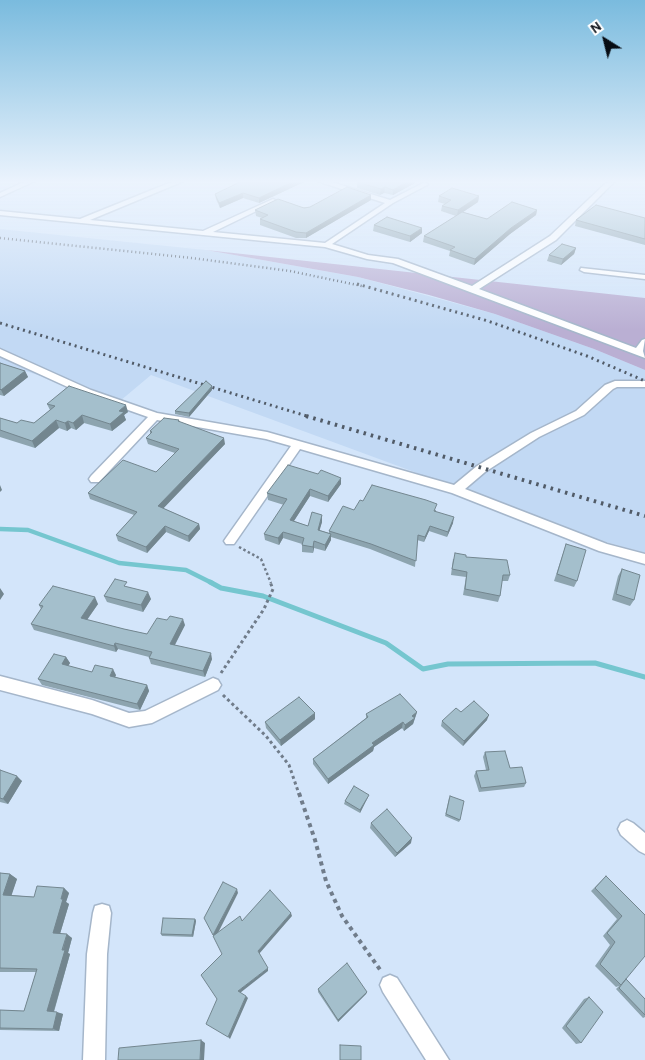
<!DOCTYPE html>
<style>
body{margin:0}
#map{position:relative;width:645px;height:1060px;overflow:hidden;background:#d3e5fa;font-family:Karla,sans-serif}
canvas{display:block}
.north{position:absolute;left:580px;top:15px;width:50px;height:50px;-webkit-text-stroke:4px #fff;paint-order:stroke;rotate:324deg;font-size:14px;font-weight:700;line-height:20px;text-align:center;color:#070c13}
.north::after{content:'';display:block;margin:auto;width:18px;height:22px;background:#070c13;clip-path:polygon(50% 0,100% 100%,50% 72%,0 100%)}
</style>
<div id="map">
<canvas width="645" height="1060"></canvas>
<div class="north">N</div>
</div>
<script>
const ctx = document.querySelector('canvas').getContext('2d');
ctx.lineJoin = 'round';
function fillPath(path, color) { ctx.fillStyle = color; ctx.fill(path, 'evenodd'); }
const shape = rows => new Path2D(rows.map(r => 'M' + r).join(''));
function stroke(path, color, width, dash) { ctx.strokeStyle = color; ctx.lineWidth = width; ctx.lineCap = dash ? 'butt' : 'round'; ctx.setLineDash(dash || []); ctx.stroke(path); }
const built = shape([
 [0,229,206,250,358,277,495,314,594,349,645,370,645,553,599,540,151,375,120,401,0,363]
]);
const green = shape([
 [206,250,645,298,645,370,594,349,495,314,429,295,358,277]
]);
const streamFar1 = shape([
 [0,529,28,530,119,563,186,570,212,583]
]);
const stream = shape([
 [210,582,221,588,263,596,386,643,423,669,448,664,595,663,645,677]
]);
const pathFar2 = shape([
 [239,547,261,559,271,583]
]);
const pathFar1 = shape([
 [221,673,264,609,273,589,270,582],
 [223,695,266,736,289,765,299,794]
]);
const path = shape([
 [299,793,315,840,326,881,342,916,381,971]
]);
const street = shape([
 [26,181,35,181,0,197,0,193,26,181],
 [174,181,184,181,90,220,203,231,273,199,275,200,275,202,213,232,325,243,385,203,317,181,328,181,390,200,425,182,428,184,427,185,393,203,332,244,368,255,398,259,472,286,550,236,608,181,615,181,556,240,479,289,636,348,642,340,645,339,643,351,645,358,393,263,367,259,325,247,0,215,0,211,80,219,174,181],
 [581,268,645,275,645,279,584,272,580,270,581,268],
 [0,349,91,390,157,413,267,432,454,485,477,466,531,433,576,411,605,385,615,381,645,381,645,387,617,387,613,389,584,415,539,437,485,472,465,489,607,544,645,554,645,564,599,551,452,493,300,449,234,544,226,544,224,541,226,538,291,446,266,439,157,420,99,482,91,482,89,479,91,476,148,417,83,394,0,356,0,349],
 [0,676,92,700,129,713,145,711,213,678,218,680,221,685,218,690,152,723,129,727,92,714,0,690,0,676],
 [627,820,633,823,645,833,645,854,639,851,621,835,618,829,621,823,627,820],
 [102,904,109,906,111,913,107,954,105,1060,83,1060,87,954,93,913,95,906,102,904],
 [390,975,397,978,449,1060,426,1060,383,992,380,985,383,978,390,975]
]);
const railFar2 = shape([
 [0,238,192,258,290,271,362,286]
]);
const railFar1 = shape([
 [357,284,488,321,587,356,645,381],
 [0,323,310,417]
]);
const rail = shape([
 [306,416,645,516]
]);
const wall = shape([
 [304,182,259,203,243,198,220,208,216,199,215,194],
 [357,182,415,183,393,195,384,193,380,195,357,188],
 [371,195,371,200,306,238,296,238,260,225,260,219,262,218,256,216,255,210,310,207],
 [439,196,479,196,478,202,463,212,487,219,537,210,536,215,510,234,474,265,449,256,450,251,423,242,424,236,456,216,441,211,442,206,445,204,438,202],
 [645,218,645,245,575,226,576,220],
 [374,225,422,233,410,242,373,231],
 [576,248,574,254,561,265,547,261,549,255],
 [0,363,25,371,28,377,4,396,0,395],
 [212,390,189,417,175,414,175,411],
 [47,404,128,412,124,415,126,420,112,431,84,423,76,430,71,428,67,431,59,428,35,448,0,437,0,418,17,423,34,423,50,410],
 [179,420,180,422,225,444,163,508,199,524,200,529,189,542,166,532,147,553,118,541,116,535,134,515,90,499,88,493,156,472,175,453,148,444,146,438,150,434,150,431],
 [341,484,328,502,310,496,294,521,308,526,322,515,322,522,319,530,329,533,329,531,354,510,363,501,436,510,436,512,453,523,447,537,429,531,424,542,417,540,415,567,370,549,331,537,331,540,325,551,314,548,313,553,302,552,302,544,283,538,279,545,265,540,264,534,284,505,268,500,267,493],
 [566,544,577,581,574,587,554,581],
 [466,557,510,575,508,581,502,581,500,596,498,602,463,595,466,577,451,575,453,559],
 [622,569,634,600,630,606,612,600,618,576],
 [128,587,151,599,143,612,107,602,104,596],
 [98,604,87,620,124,629,147,634,185,625,175,645,212,659,205,677,151,664,149,658,149,657,118,649,116,652,34,630,31,624,41,609,39,605],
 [66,657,70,663,68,666,92,672,116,675,115,677,147,685,149,691,140,710,42,685,38,679],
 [417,712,413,724,404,731,402,728,374,747,373,751,328,784,313,764,313,759,366,718,366,714],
 [315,713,315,719,281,746,266,728,265,722],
 [487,720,463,746,441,726,442,721],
 [485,752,510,768,526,783,524,787,479,792,474,776,476,771,486,770,483,757],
 [0,770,22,781,8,804,0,802],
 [368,797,360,813,344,804,345,801],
 [449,798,460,820,459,822,445,816],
 [371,823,411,843,395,857,370,828],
 [0,873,10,874,17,879,11,895,34,897,64,888,69,893,66,902,69,904,60,934,72,938,68,953,70,954,54,1012,63,1014,59,1031,0,1030,0,1010,24,1011,36,972,0,972],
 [606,876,645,915,626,979,645,999,645,1017,643,1018,616,989,619,986,616,987,595,966,610,945,603,936,617,919,591,891],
 [195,919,196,921,193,937,162,936,161,934],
 [318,989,367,992,366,994,338,1022,318,992],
 [589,997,581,1043,576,1044,562,1028,584,999]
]);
const shadedWall = shape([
 [294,181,304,182,259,203,259,198],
 [408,181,415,181,415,183,393,195,393,190],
 [385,187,384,193,380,195,381,189],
 [243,193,243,198,220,208,219,203],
 [371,195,371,200,306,238,306,233],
 [479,196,478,202,457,216,458,210],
 [537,210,536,215,510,234,474,265,475,259,511,228],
 [422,228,422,233,410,242,410,236],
 [576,248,574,254,561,265,563,259],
 [25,371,28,377,4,396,1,390],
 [212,386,212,390,189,417,189,413],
 [126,405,128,412,124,415,126,420,112,431,110,424,119,411],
 [82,415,84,423,76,430,73,423],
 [56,420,59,428,35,448,32,441],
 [68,421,71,428,67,431,65,423],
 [224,438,225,444,160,512,158,506],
 [341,478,341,484,328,502,328,496],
 [0,485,2,490,0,492],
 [310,489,310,496,290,527,290,520],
 [322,515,322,522,318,536,318,530],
 [454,517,453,523,447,537,448,532],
 [199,524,200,529,189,542,188,536],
 [165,526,166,532,147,553,146,547],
 [430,526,429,531,424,542,425,537],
 [283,532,283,538,279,545,278,538],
 [331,534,331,540,325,551,325,545],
 [314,541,314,548,313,553,313,547],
 [0,588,4,594,0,600],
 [148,592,151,599,143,612,141,605],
 [95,597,98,604,84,624,81,618],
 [183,619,185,625,172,650,170,644],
 [115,643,118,649,116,652,114,646],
 [211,653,212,659,205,677,203,671],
 [66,657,70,663,66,670,62,664],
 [113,669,116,675,113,682,110,676],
 [147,685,149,691,140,710,137,704],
 [417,712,413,724,404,731,405,725,412,716],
 [315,713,315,719,281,746,280,740],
 [489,715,487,720,463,746,464,741],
 [403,722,402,728,374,747,373,751,328,784,328,779,372,743],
 [17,776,22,781,8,804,3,799],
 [369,795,360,813,360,810],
 [412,838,411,843,395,857,397,853],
 [10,874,17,879,10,900,3,895],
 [64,888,69,893,66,902,69,904,59,937,53,933],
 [237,889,238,893,215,939,213,935],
 [291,913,292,916,259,954,258,951],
 [195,919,196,921,193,937,192,935],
 [67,934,72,938,68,953,70,954,53,1014,47,1011],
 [268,968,268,971,240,993,238,991],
 [367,992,366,994,338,1022,338,1020],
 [246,996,248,998,230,1039,228,1037],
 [57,1012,63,1014,59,1031,53,1029],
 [201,1040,205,1043,204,1060,200,1060]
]);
const building = shape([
 [242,181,294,181,259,198,243,193,219,203,215,194,242,181],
 [358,181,408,181,393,190,385,187,381,189,357,182,358,181],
 [347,187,371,195,306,233,296,232,260,219,268,215,255,210,278,199,304,208,310,207,347,187],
 [452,188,479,196,458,210,442,206,451,200,439,196,452,188],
 [512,202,537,210,511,228,475,259,450,250,455,247,424,236,462,212,487,219,512,202],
 [596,205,645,218,645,239,576,220,596,205],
 [387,217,422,228,410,236,374,225,387,217],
 [562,244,576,248,563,259,549,255,562,244],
 [0,363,25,371,1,390,0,389,0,363],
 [206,381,212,386,189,413,175,411,206,381],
 [69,386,126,405,119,411,124,412,110,424,82,415,73,423,68,421,65,423,56,420,32,441,0,430,0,418,17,423,21,420,34,423,55,406,47,404,69,386],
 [164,418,179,420,178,421,224,438,158,506,199,524,188,536,165,526,146,547,116,535,137,512,88,493,123,460,156,472,179,449,146,438,152,432,150,431,164,418],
 [288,465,318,474,321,470,341,478,328,496,310,489,290,520,308,526,312,512,322,515,318,530,331,534,325,545,314,541,313,547,302,545,304,538,283,532,278,538,264,534,287,499,267,493,288,465],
 [372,485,426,500,437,504,434,511,454,517,448,532,430,526,425,537,418,535,416,561,371,544,329,531,343,506,354,510,360,500,363,501,372,485],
 [566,544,586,550,577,581,557,574,566,544],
 [455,553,466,555,466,557,507,560,510,575,503,575,500,596,465,589,467,572,452,569,455,553],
 [622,569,640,575,634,600,616,594,622,569],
 [115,579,127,582,124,586,148,592,141,605,104,596,115,579],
 [53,586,95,597,81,618,124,629,147,634,157,618,167,620,170,616,183,619,170,644,211,653,203,671,149,658,152,652,115,643,114,646,31,624,43,606,39,605,53,586],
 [54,654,66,657,62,664,92,672,95,665,113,669,110,676,147,685,137,704,38,679,54,654],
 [400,694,417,712,412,716,415,718,405,725,403,722,372,743,374,745,328,779,313,759,368,717,366,714,400,694],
 [299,697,315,713,280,740,265,722,299,697],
 [474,701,489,715,464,741,442,721,456,708,461,712,474,701],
 [505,751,510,768,522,767,526,783,481,788,476,771,489,770,485,752,505,751],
 [0,770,17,776,3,799,0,798,0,770],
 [354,786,369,795,360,810,345,801,354,786],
 [450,796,464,801,460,820,446,814,450,796],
 [387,809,412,838,397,853,371,823,387,809],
 [0,873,10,874,3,895,34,897,37,886,64,888,61,899,63,899,53,933,67,934,62,950,65,950,47,1011,57,1012,53,1029,0,1028,0,1010,24,1011,37,969,0,968,0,873],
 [606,876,645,915,645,956,621,985,600,964,615,942,607,933,622,916,595,888,606,876],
 [223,882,237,889,213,935,204,918,223,882],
 [270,890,291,913,258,951,268,968,238,991,246,996,228,1037,206,1024,217,999,201,975,222,954,213,936,240,916,242,921,270,890],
 [163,918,195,919,192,935,161,934,163,918],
 [347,963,367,992,338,1020,318,989,347,963],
 [626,979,645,999,645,1015,619,988,626,979],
 [589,997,603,1012,581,1043,566,1026,589,997],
 [201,1040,200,1060,118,1060,119,1048,201,1040],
 [340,1045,361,1046,361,1060,340,1060,340,1045]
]);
fillPath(built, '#c2d9f4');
fillPath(green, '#baafd3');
stroke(streamFar1, '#75c6cf', 4.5);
stroke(stream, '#75c6cf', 5);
stroke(street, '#a5b6ca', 3);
stroke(pathFar2, '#707c8a', 2.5, [2.5, 2.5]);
stroke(pathFar1, '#707c8a', 3, [3, 3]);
stroke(path, '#707c8a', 4, [4, 4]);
fillPath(street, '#fff');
stroke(railFar2, '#515b67', 2.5, [1, 3]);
stroke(railFar1, '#515b67', 3, [2, 4]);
stroke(rail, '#515b67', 4, [2.5, 5]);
fillPath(wall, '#8da4af');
fillPath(shadedWall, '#73868f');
fillPath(building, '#a4bfcc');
stroke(building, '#73868f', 1);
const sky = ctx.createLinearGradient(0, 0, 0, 330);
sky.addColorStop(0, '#7abbde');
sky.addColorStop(0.55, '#ebf3fd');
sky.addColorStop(1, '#ebf3fd00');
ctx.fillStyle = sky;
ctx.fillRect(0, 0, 645, 330);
</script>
